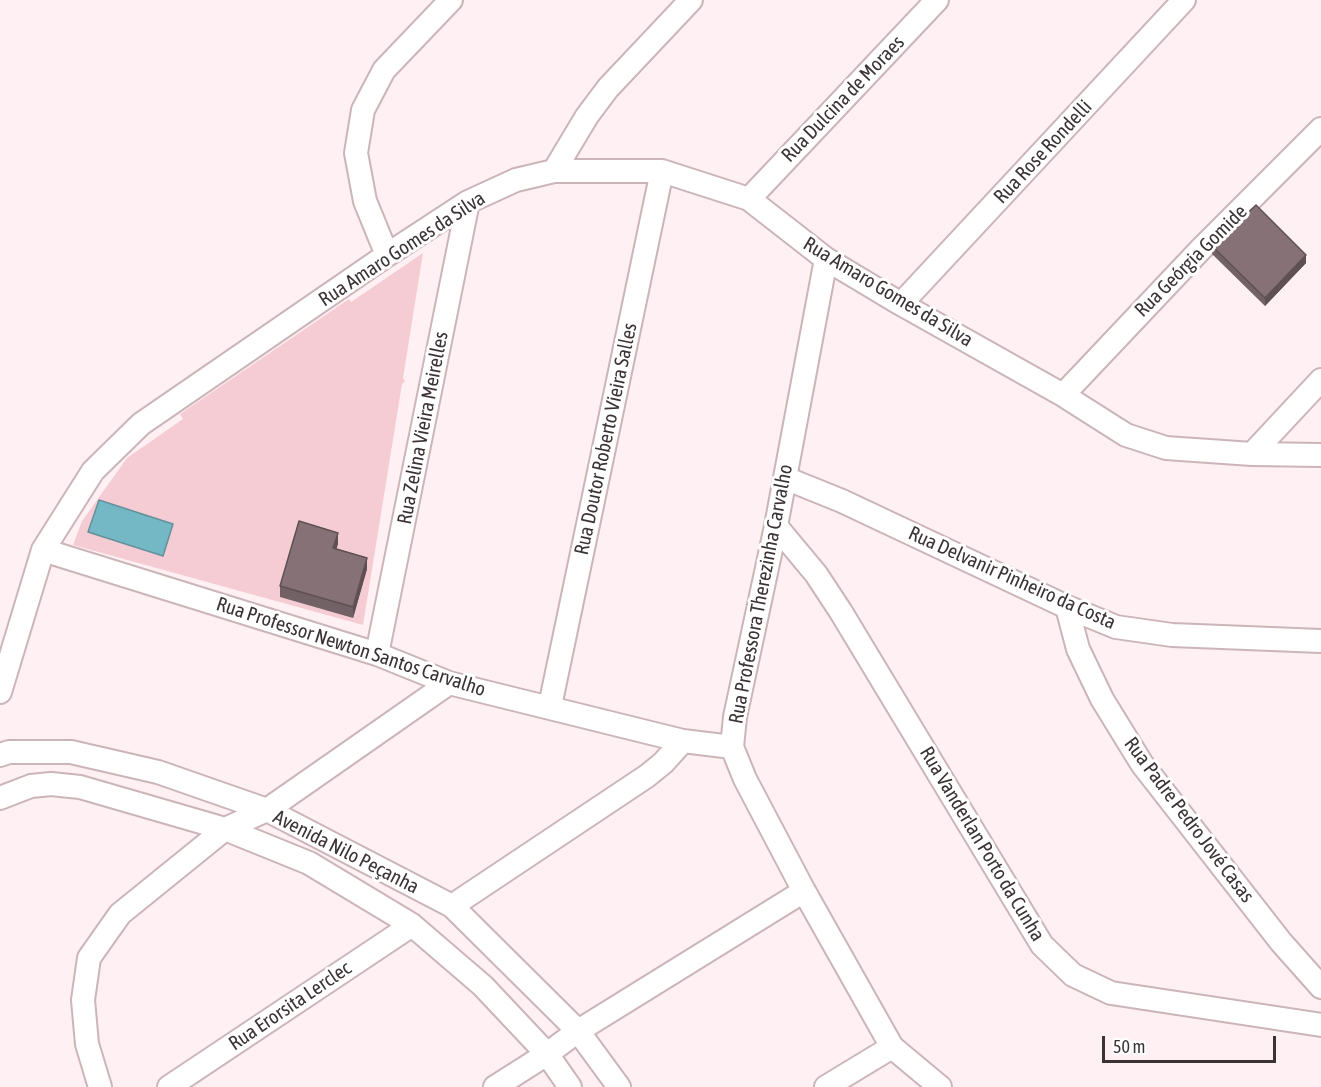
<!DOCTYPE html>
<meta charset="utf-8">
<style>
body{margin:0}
#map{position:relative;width:1321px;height:1087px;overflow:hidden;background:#fef0f3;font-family:"Asap Condensed",sans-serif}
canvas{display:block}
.scale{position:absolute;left:1102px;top:1036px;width:174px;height:27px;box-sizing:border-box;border:3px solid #3c3335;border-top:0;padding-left:8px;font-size:18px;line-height:21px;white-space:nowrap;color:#3c3335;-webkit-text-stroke:4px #fff;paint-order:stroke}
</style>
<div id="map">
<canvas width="1321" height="1087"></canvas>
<div class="scale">50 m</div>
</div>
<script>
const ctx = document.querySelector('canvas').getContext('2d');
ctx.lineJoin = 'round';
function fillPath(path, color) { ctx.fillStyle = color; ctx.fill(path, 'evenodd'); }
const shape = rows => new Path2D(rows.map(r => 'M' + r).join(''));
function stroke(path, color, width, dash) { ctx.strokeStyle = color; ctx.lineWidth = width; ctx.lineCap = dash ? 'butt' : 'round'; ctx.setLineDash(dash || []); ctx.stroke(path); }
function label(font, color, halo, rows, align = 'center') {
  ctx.font = font + ' "Asap Condensed",sans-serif'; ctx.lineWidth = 6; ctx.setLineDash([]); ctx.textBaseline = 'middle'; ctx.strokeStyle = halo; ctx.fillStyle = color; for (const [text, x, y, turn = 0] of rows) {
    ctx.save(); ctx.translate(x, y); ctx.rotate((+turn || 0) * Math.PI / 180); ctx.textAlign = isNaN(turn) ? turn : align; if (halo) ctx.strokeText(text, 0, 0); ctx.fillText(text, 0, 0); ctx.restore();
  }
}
const green = shape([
 [423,253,403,378,405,381,402,384,363,625,73,545,82,521,127,458,183,419,180,414,349,299,351,302]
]);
const water = shape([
 [99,500,173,524,163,556,88,532,99,500]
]);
const minor = shape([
 [554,171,587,116,608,88,691,0],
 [749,199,937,0],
 [387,255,365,201,356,153,363,110,384,70,451,0],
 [826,259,776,526,735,717,732,747,745,779,804,891,892,1047,940,1087],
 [901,304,1184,0],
 [1063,395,1201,249,1321,129],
 [1252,454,1321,380],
 [785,478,842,501,1067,607,1116,627,1172,635,1321,641],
 [776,526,816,574,841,612,1042,945,1073,975,1111,993,1321,1025],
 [43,550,377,654,449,683,683,741,732,747],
 [1067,607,1078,649,1102,699,1142,764,1281,942,1321,987],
 [377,654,468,202],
 [0,692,43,550,93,471,141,424,387,255,468,202,516,180,554,171,662,171,749,199,826,259,901,304,1063,395,1126,435,1166,448,1252,454,1321,455],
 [550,706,662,171],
 [0,755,9,752,71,752,158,772,267,810,452,906,578,1031,619,1087],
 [0,798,31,786,51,784,80,787,225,829,309,863,412,925,483,986,547,1054,570,1087],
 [452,906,647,776,663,763,683,741],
 [100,1087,87,1044,83,1000,89,958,120,914,225,829,267,810,449,683],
 [169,1087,412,925],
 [495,1087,547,1054,578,1031,804,891],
 [826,1087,892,1047]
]);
const wall = shape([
 [1212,246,1306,263,1265,306,1212,254],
 [338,544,336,549,367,569,353,618,280,597,280,586]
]);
const shadedWall = shape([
 [1306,255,1306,263,1265,306,1265,298],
 [338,533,338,544,333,559,333,548],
 [367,558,367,569,353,618,353,607]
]);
const building = shape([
 [1256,205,1306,255,1265,298,1212,246,1256,205],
 [299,521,338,533,333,548,367,558,353,607,280,586,299,521]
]);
const streetNames = [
 ["Rua Dulcina de Moraes",843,99,-46],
 ["Rua Rose Rondelli",1043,152,-47],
 ["Rua Amaro Gomes da Silva",402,249,-33],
 ["Rua Geórgia Gomide",1191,261,-45],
 ["Rua Amaro Gomes da Silva",888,292,31],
 ["Rua Zelina Vieira Meirelles",423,428,-79],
 ["Rua Doutor Roberto Vieira Salles",606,439,-78],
 ["Rua Delvanir Pinheiro da Costa",1012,578,24],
 ["Rua Professora Therezinha Carvalho",761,594,-79],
 ["Rua Professor Newton Santos Carvalho",351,647,18],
 ["Rua Padre Pedro Jové Casas",1189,820,53],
 ["Rua Vanderlan Porto da Cunha",982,844,59],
 ["Avenida Nilo Peçanha",346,852,27],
 ["Rua Erorsita Lerclec",290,1006,-34]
];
fillPath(green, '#f6ccd4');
fillPath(water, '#74b8c6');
stroke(water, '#63909a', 1.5);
stroke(minor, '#cbb5b9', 26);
stroke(minor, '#fff', 22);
fillPath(wall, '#736265');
fillPath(shadedWall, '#5e5053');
fillPath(building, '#867276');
stroke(building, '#5e5053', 1.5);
label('20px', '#3c3335', '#fff', streetNames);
</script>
